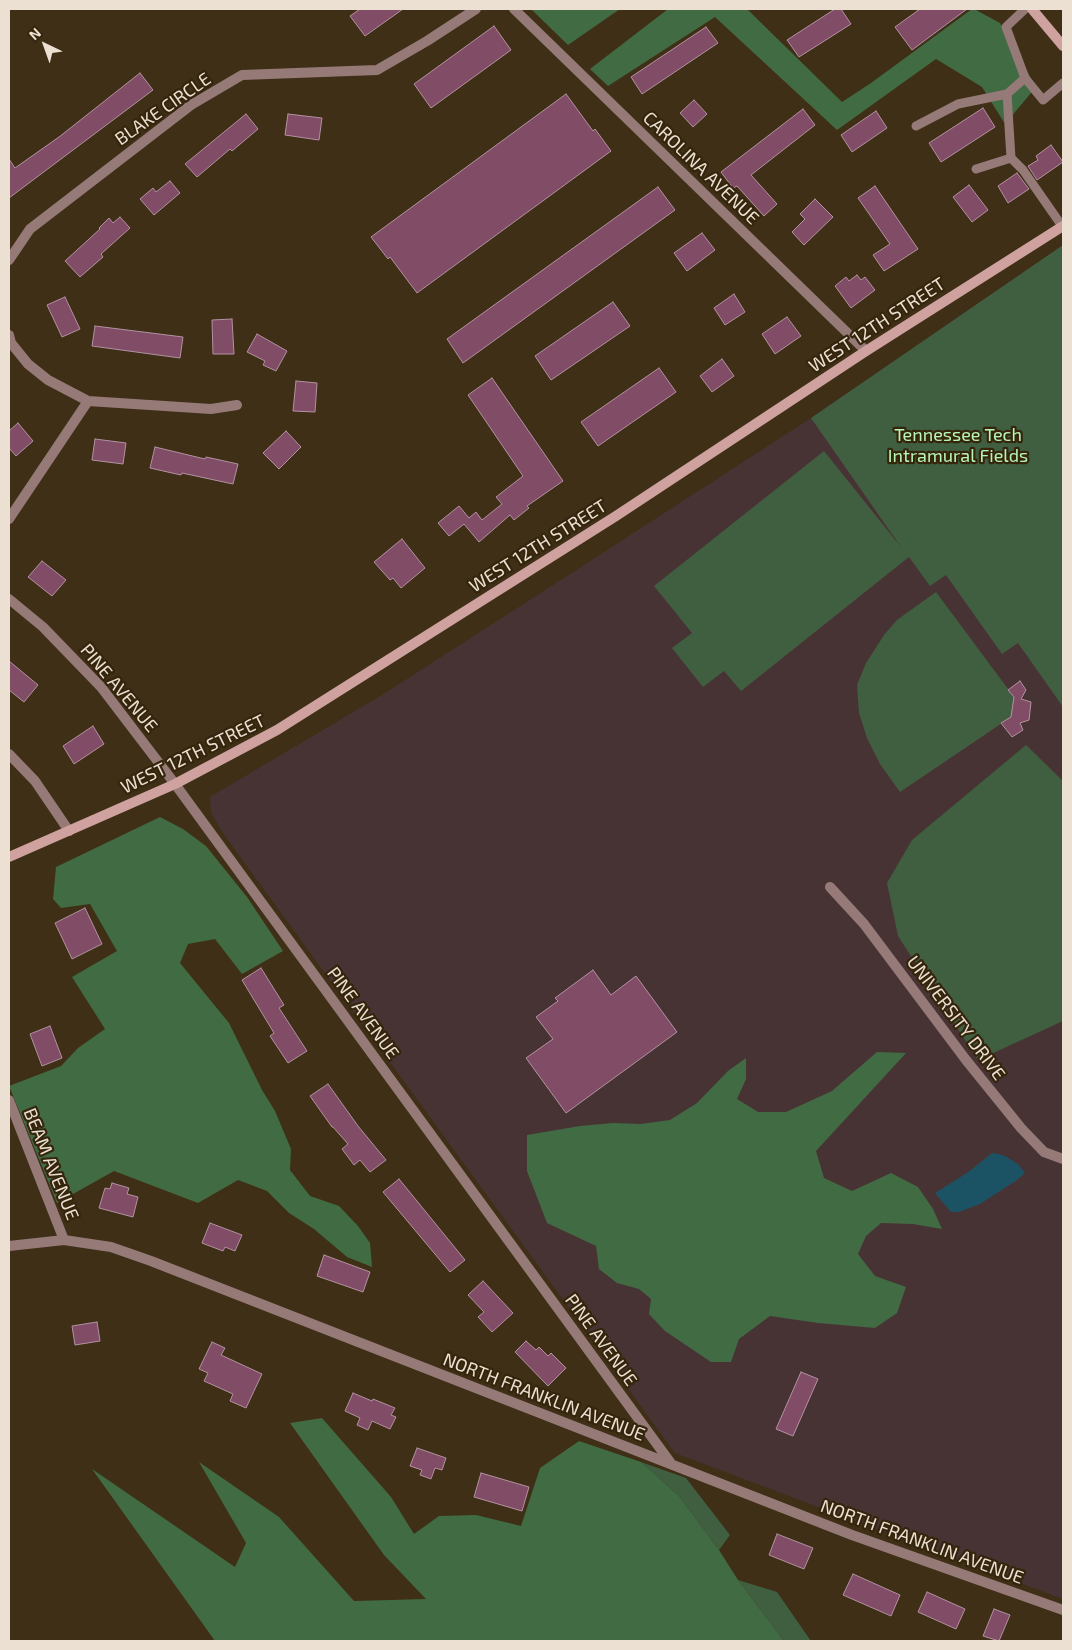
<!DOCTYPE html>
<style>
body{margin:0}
#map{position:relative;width:1072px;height:1650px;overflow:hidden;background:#3f2f17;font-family:"Exo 2",sans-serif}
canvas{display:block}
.frame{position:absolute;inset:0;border:10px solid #ebe0d2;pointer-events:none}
.north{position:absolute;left:20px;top:20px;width:50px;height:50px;-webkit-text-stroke:4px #35250c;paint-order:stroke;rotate:318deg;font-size:14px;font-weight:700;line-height:20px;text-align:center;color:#ebe0d2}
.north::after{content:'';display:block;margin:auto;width:18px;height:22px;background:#ebe0d2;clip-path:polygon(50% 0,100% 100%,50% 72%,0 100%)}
</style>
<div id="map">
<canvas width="1072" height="1650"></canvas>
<div class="frame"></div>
<div class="north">N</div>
</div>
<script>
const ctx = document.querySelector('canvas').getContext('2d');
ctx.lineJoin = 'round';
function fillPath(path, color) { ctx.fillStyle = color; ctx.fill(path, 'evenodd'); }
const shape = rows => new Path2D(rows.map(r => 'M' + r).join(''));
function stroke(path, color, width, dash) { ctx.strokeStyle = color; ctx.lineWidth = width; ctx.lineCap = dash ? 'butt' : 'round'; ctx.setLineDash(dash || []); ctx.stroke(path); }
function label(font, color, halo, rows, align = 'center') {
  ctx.font = font + ' "Exo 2",sans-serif'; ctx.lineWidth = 4.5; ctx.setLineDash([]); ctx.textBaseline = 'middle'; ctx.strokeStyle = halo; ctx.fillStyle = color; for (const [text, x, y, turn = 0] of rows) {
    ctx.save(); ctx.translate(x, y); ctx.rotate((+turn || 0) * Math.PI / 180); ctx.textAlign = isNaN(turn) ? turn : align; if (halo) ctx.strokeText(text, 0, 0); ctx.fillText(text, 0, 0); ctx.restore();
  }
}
const education = shape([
 [1063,245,1063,1599,675,1453,225,836,211,813,210,797,382,695,564,578,811,418]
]);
const green = shape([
 [1063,245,1063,707,1018,643,1002,654,946,575,930,586,909,557,741,691,724,671,703,687,672,648,692,633,654,586,824,451,901,547,811,418],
 [936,592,1014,697,1011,717,900,792,880,764,867,738,859,713,857,685,866,663,884,635,897,620],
 [1026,745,1063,781,1063,1021,978,1060,898,936,887,883,912,840],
 [641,1462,686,1478,730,1535,719,1550,679,1496],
 [738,1580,777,1592,811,1641,784,1641]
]);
const forest = shape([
 [531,9,620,9,568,45],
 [668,9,747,9,842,102,871,83,972,9,974,9,1000,23,1036,87,1005,124,982,87,936,59,837,130,715,17,608,86,590,69],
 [160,817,183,829,206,846,247,897,283,951,242,974,215,939,188,944,180,963,229,1023,262,1090,275,1111,291,1149,290,1170,310,1196,339,1206,358,1226,370,1243,372,1267,347,1257,314,1229,289,1213,267,1191,238,1180,198,1203,114,1171,57,1203,9,1086,61,1066,78,1048,105,1029,72,977,117,951,90,904,61,908,53,899,56,867],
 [877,1052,906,1053,816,1151,824,1178,852,1191,891,1173,918,1187,933,1209,942,1229,913,1224,881,1223,866,1236,858,1254,875,1276,906,1287,897,1313,875,1328,818,1323,770,1316,739,1339,731,1362,711,1362,665,1331,649,1314,651,1299,639,1289,617,1283,599,1269,596,1246,547,1223,527,1171,527,1135,580,1126,613,1123,641,1124,670,1120,697,1103,728,1071,746,1058,746,1079,737,1099,758,1112,786,1112,832,1091],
 [322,1418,391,1497,414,1534,439,1516,476,1515,521,1526,540,1468,579,1441,641,1462,679,1496,719,1550,738,1580,784,1641,215,1641,92,1469,235,1567,246,1543,199,1462,279,1517,354,1601,426,1599,384,1555,290,1423]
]);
const water = shape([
 [992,1153,1003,1155,1018,1164,1025,1173,1017,1180,980,1204,959,1212,951,1212,935,1193,970,1171]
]);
const building = shape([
 [360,9,403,9,365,36,350,16,360,9],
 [835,9,841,9,851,24,799,57,787,40,835,9],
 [920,9,967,9,912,50,895,27,920,9],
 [494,26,511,50,431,108,414,84,494,26],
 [706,27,718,43,642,94,631,77,706,27],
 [140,73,153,90,9,198,9,159,15,168,59,137,140,73],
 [566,94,593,131,595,129,611,151,417,293,390,257,388,259,371,237,566,94],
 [694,100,707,114,693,127,680,113,694,100],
 [983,108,995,127,941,162,929,143,983,108],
 [803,109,815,125,751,175,777,204,764,216,737,186,733,188,721,172,803,109],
 [876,111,887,128,852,152,841,135,876,111],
 [246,114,258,129,232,151,230,149,197,177,185,164,246,114],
 [288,114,322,118,319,140,285,135,288,114],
 [1051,145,1063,162,1037,180,1028,166,1038,160,1036,156,1051,145],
 [1017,173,1029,189,1008,203,998,186,1017,173],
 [170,181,180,193,154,215,140,199,153,188,156,192,170,181],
 [969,185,988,210,972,222,953,197,969,185],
 [875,186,918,249,884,271,873,255,890,244,858,198,875,186],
 [658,187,675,210,463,363,447,339,658,187],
 [815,199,833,217,804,245,792,232,805,219,800,214,815,199],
 [120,217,130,228,101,254,103,257,80,277,65,261,100,229,99,228,109,218,113,223,120,217],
 [702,233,715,250,687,271,674,253,702,233],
 [857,275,861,280,865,277,875,290,851,308,835,286,846,277,849,281,857,275],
 [734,294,745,312,725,325,714,308,734,294],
 [65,297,80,329,62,337,47,305,65,297],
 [613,302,630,326,551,380,535,356,613,302],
 [787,317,801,336,775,354,762,334,787,317],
 [232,319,234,354,213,354,212,320,232,319],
 [95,326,183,337,180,358,92,346,95,326],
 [257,334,287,351,276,371,263,365,265,361,247,352,257,334],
 [722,359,734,376,712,392,700,376,722,359],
 [659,368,676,392,598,446,581,422,659,368],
 [492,378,563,481,527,506,529,508,514,520,510,515,479,542,464,524,449,536,438,523,459,506,469,518,476,512,482,520,502,504,496,497,523,476,468,395,492,378],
 [296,381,317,383,315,412,293,411,296,381],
 [18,423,33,441,16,456,9,448,9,431,18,423],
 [286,431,301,447,279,469,263,453,286,431],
 [95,439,126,443,123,464,92,460,95,439],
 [155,447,205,459,206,457,238,464,233,484,182,473,181,475,150,468,155,447],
 [402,539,425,568,401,588,393,578,390,580,374,562,402,539],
 [42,561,66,580,52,596,28,577,42,561],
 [9,661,38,685,24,702,9,690,9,661],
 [1020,681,1026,690,1021,699,1031,702,1029,720,1020,723,1023,730,1012,737,1001,723,1011,717,1014,697,1008,690,1020,681],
 [93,726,104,744,74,764,63,746,93,726],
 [85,908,102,944,72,959,55,923,85,908],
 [261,968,284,1005,279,1008,307,1051,288,1063,270,1036,274,1033,242,980,261,968],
 [593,970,611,995,636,976,677,1032,566,1113,526,1058,553,1039,536,1017,558,1001,555,998,593,970],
 [50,1026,62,1058,42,1066,30,1034,50,1026],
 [328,1084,358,1126,386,1160,370,1172,360,1160,354,1165,342,1149,348,1144,333,1127,332,1127,310,1096,328,1084],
 [399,1179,465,1260,450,1272,383,1192,399,1179],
 [112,1183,129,1188,127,1194,138,1197,133,1217,99,1208,105,1188,110,1189,112,1183],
 [210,1223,242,1235,235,1251,225,1247,223,1251,202,1243,210,1223],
 [324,1255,370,1272,363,1292,317,1276,324,1255],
 [483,1281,513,1313,492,1332,478,1317,484,1312,468,1295,483,1281],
 [97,1322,100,1341,75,1345,72,1326,97,1322],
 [526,1341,536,1350,539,1347,548,1356,551,1353,566,1368,548,1386,515,1352,526,1341],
 [212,1342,225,1348,221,1355,262,1374,246,1408,230,1401,233,1394,204,1381,208,1373,199,1369,212,1342],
 [801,1372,818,1379,793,1436,776,1429,801,1372],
 [353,1393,372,1401,373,1399,395,1408,391,1415,396,1417,390,1429,372,1421,368,1430,357,1425,360,1418,345,1411,353,1393],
 [417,1448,446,1458,442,1470,435,1468,431,1479,420,1475,422,1470,410,1466,417,1448],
 [481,1473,529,1487,522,1511,474,1497,481,1473],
 [777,1534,813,1548,804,1569,769,1555,777,1534],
 [853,1574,900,1595,891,1616,843,1595,853,1574],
 [927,1592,965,1609,956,1629,918,1612,927,1592],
 [994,1609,1010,1615,999,1641,983,1636,994,1609]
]);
const service = shape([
 [1025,78,1043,100,1063,83],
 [1007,94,1011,158],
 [916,126,958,104,1007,94,1025,78,1006,27,1025,9],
 [976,169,1011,158,1023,170,1062,226]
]);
const minor = shape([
 [514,9,866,351],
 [9,260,30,229,191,105,242,75,377,70,427,41,476,9],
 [9,335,11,343,28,364,48,380,88,401,211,409,237,405],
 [9,519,88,401],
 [9,599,43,627,101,687,175,784,670,1462],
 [9,754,35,781,69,831],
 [830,887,864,924,966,1060,1021,1128,1044,1152,1063,1159],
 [9,1100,64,1240],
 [9,1246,64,1240,111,1247,151,1261,852,1535,1063,1610]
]);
const secondary = shape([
 [1032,9,1063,46],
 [9,857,175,784,277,730,616,516,866,351,1063,226]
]);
const streetNames = [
 ["BLAKE CIRCLE",163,109,-35],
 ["CAROLINA AVENUE",701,168,44],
 ["WEST 12TH STREET",877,325,-33],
 ["WEST 12TH STREET",538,546,-32],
 ["PINE AVENUE",119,688,50],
 ["WEST 12TH STREET",193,754,-26],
 ["PINE AVENUE",363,1013,54],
 ["UNIVERSITY DRIVE",956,1018,53],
 ["BEAM AVENUE",51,1164,68],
 ["PINE AVENUE",601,1340,54],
 ["NORTH FRANKLIN AVENUE",544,1397,21],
 ["NORTH FRANKLIN AVENUE",922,1542,20]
];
const parkNames = [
 ["Tennessee Tech",958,435],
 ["Intramural Fields",958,456]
];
fillPath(education, '#483334');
fillPath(green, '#405e40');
fillPath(forest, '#416b43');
fillPath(water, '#1c5364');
fillPath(building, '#804c66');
stroke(building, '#b392a1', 1);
stroke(service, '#967a78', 9);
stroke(minor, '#967a78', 10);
stroke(secondary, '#cfa29f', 10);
label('18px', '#ebe0d2', '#35250c', streetNames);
label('18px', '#b6f7b7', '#35250c', parkNames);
</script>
